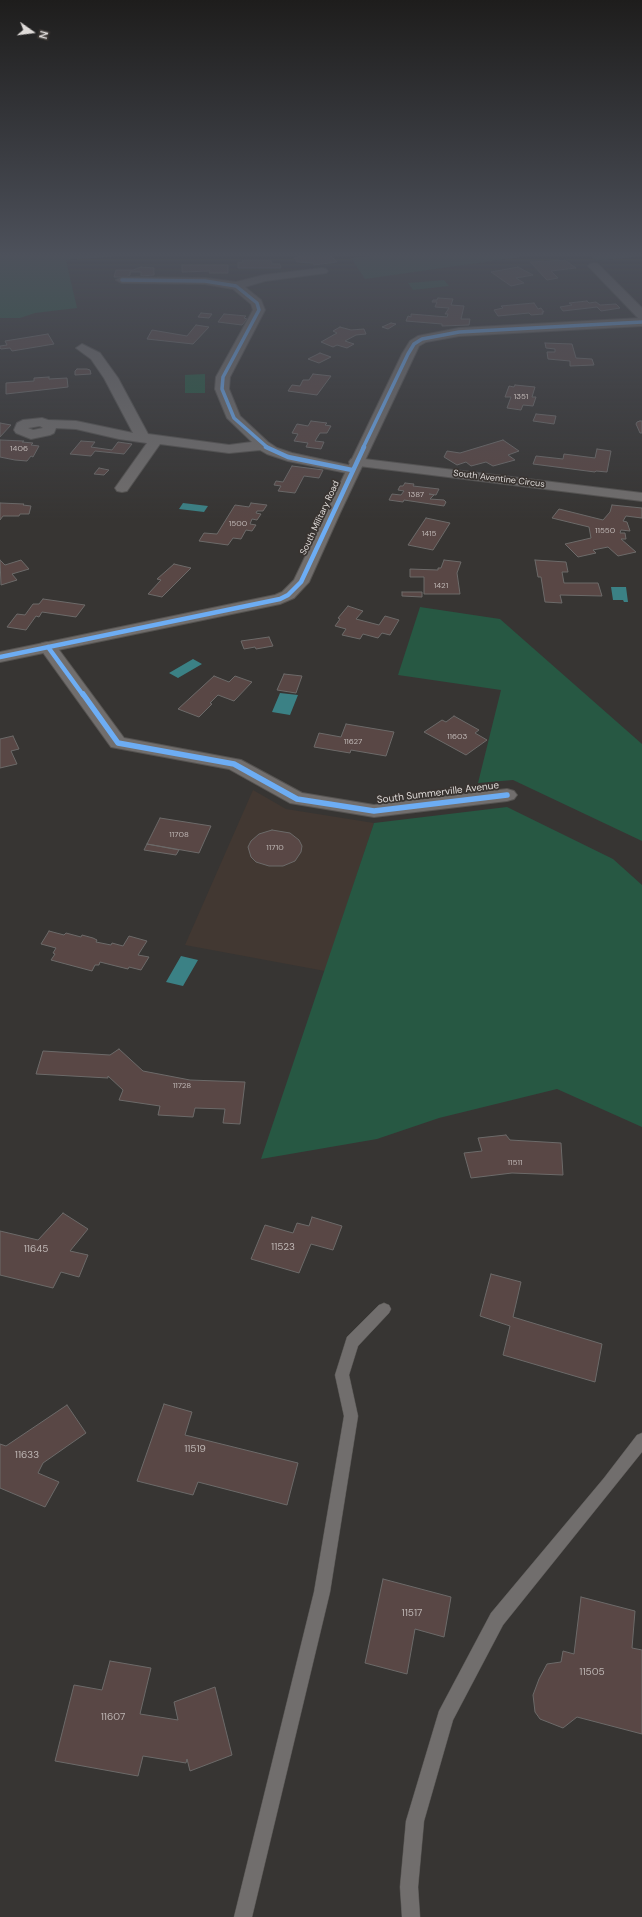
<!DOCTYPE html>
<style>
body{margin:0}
#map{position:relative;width:642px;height:1917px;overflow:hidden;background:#373533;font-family:"DM Sans",sans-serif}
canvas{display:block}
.north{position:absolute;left:12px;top:12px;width:40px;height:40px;-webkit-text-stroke:3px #393431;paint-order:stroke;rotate:104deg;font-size:11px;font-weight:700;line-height:16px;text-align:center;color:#dfdbd9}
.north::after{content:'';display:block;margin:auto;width:14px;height:18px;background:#dfdbd9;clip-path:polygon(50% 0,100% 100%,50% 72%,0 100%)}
</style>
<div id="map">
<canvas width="642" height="1917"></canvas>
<div class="north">N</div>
</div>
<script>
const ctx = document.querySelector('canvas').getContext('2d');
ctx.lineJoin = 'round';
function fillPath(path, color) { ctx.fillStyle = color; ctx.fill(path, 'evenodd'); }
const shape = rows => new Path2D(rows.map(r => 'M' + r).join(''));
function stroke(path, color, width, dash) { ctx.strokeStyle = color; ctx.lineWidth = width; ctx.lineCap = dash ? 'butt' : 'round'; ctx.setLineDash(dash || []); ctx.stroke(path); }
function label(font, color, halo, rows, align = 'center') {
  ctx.font = font + ' "DM Sans",sans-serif'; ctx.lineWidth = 3.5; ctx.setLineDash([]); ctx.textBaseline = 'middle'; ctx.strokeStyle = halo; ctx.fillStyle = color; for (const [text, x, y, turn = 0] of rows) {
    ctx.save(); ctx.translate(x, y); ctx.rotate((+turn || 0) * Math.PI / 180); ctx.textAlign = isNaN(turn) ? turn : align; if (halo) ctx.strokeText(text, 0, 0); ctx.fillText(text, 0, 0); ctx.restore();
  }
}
const built = shape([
 [253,790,286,809,374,823,325,971,185,945]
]);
const green = shape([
 [0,253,159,253,66,260,77,308,35,313,20,318,0,318],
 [400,253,517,253,520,257,365,279,351,258],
 [587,253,642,253,642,256,596,261],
 [444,280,449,286,413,290,408,283],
 [205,374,205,393,185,393,185,375],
 [420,607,500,619,642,744,642,841,513,780,478,783,501,690,398,675],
 [507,807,613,859,642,885,642,1127,557,1089,439,1118,377,1139,261,1159,374,823]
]);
const water = shape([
 [183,503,208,506,204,512,179,509],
 [611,587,626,587,628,602,624,602,623,600,613,600],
 [193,659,202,664,178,678,169,673],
 [280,693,298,695,290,715,272,712],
 [181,956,198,960,183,986,166,982]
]);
const building = shape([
 [314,253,328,253,337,262,314,265,313,263,297,262,294,258,314,253],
 [242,260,271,260,272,264,280,264,281,268,238,268,238,262,243,262,242,260],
 [565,260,576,268,551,271,558,278,547,280,530,262,565,260],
 [182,265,228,265,228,273,209,273,210,271,182,272,182,265],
 [141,267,154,268,154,275,141,276,141,272,130,272,130,275,126,277,114,277,116,270,133,270,141,267],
 [518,267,533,275,516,278,524,283,511,286,491,272,518,267],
 [438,298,453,299,451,305,464,306,461,319,470,319,469,325,442,326,442,324,406,321,408,316,411,317,411,314,447,317,448,314,445,314,449,308,435,307,437,302,432,302,433,300,437,300,438,298],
 [587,301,589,303,596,302,600,305,616,304,620,308,601,311,597,307,563,311,560,307,572,305,569,303,587,301],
 [534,303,538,309,541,308,544,312,542,312,543,314,531,315,529,313,498,316,494,310,503,308,501,306,534,303],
 [201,313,212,314,209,318,198,317,201,313],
 [224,314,246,316,244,318,247,319,242,325,218,322,224,314],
 [391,323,396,324,388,329,382,327,391,323],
 [196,325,209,327,193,344,147,339,152,330,187,336,196,325],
 [340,327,351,330,364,329,366,334,356,335,345,341,354,344,347,348,337,345,333,347,321,342,337,333,333,331,340,327],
 [48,334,54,344,12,351,10,348,1,349,0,348,0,346,7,345,5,341,48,334],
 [545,343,572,344,576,358,592,359,594,365,570,366,570,361,548,359,547,352,555,352,555,349,546,348,545,343],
 [320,353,331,357,319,363,308,359,320,353],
 [77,369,87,369,90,370,91,374,75,375,75,371,77,369],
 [313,374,331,376,317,395,288,391,292,385,300,386,303,380,309,380,313,374],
 [49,377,49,379,67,378,68,387,6,394,6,383,34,381,34,378,49,377],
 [515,385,535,387,532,397,536,397,533,406,523,405,521,410,507,408,511,397,505,397,509,386,514,387,515,385],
 [536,414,556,416,554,424,533,421,536,414],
 [311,421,327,423,325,425,331,426,327,433,320,433,315,441,324,442,321,449,306,447,308,443,294,441,298,434,292,433,297,424,308,426,311,421],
 [640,421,642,421,642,433,640,433,636,424,637,422,640,421],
 [0,423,11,425,0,437,0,423],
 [0,440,24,441,22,442,33,443,31,445,39,446,33,457,31,456,27,461,15,460,0,457,0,440],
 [503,440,519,451,508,455,515,460,493,466,486,462,471,466,466,462,457,465,444,457,447,451,460,453,503,440],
 [81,441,95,442,91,447,112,450,118,442,132,444,124,454,95,451,91,456,70,454,81,441],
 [597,449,611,451,607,472,596,471,595,472,533,464,536,456,563,459,564,454,595,458,597,449],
 [292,466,323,470,319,478,304,476,295,493,278,491,281,486,274,485,276,481,283,482,292,466],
 [99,468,109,470,104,475,94,474,99,468],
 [405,483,414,484,413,486,439,489,436,495,429,494,434,495,430,499,444,500,446,502,444,506,404,500,403,502,389,500,392,494,401,495,404,491,398,490,400,486,403,486,405,483],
 [0,503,24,504,23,505,31,506,29,514,20,514,19,516,3,516,0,520,0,503],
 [251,503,267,505,263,511,257,511,256,513,261,514,257,520,252,519,250,524,256,525,252,531,246,530,241,539,233,538,228,545,199,541,204,533,217,534,235,505,249,507,251,503],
 [612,505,642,508,642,518,626,516,623,521,627,522,630,531,621,530,620,533,625,533,626,539,621,539,636,552,618,556,608,547,593,550,596,553,578,557,565,544,591,538,589,527,552,518,559,509,603,520,610,512,612,505],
 [426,518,450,523,433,550,408,545,426,518],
 [0,560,5,565,21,560,29,569,12,574,17,580,1,585,0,560],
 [444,560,461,562,457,573,460,594,424,594,424,577,410,577,410,569,438,570,438,568,441,568,444,560],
 [535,560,566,562,568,572,562,572,564,583,598,583,602,596,560,595,562,603,545,602,541,577,538,577,535,560],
 [174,564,191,568,162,597,148,594,161,580,157,579,174,564],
 [402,592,422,592,422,597,402,596,402,592],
 [43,599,85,605,76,617,42,612,39,617,36,616,26,630,7,627,17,614,25,615,33,604,39,604,43,599],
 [348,606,363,611,356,619,379,625,385,616,399,620,390,635,382,633,378,638,363,634,360,639,342,635,346,629,335,626,340,619,338,618,348,606],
 [269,637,273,646,256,649,255,647,244,649,241,641,269,637],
 [284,674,302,676,296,693,277,690,284,674],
 [214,676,229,682,235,676,252,682,234,701,218,695,210,703,212,704,199,717,178,709,214,676],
 [454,716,479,730,475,733,487,740,466,755,424,732,442,720,446,722,454,716],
 [346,724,394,732,386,756,351,750,350,753,314,747,319,733,341,737,346,724],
 [13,736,19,749,11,751,17,764,0,768,0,739,13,736],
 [160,818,211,826,199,853,147,844,160,818],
 [272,830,290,833,299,840,302,846,301,852,295,861,283,866,269,866,256,862,251,857,248,847,251,841,259,834,272,830],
 [147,844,179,850,176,855,144,850,147,844],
 [49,931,64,935,66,933,81,937,82,935,93,938,97,940,96,942,111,945,112,943,123,946,129,936,147,941,138,955,149,957,141,970,129,967,128,969,100,962,99,965,95,965,92,971,51,960,55,954,53,953,56,948,41,944,49,931],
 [119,1049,143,1071,190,1080,245,1082,240,1124,223,1123,225,1109,195,1108,193,1117,158,1115,160,1106,119,1100,123,1090,108,1076,108,1078,36,1074,43,1051,110,1055,119,1049],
 [506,1135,510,1140,561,1143,563,1175,512,1173,471,1178,464,1153,482,1151,478,1138,506,1135],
 [63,1213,88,1229,70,1251,88,1255,79,1277,61,1272,53,1288,0,1275,0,1231,38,1240,63,1213],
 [312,1217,342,1226,333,1250,311,1244,299,1273,251,1259,265,1225,293,1233,297,1223,309,1226,312,1217],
 [491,1274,521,1282,513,1317,602,1344,595,1382,503,1355,510,1326,480,1316,491,1274],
 [164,1404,192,1412,185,1435,298,1463,287,1505,198,1482,193,1495,137,1481,164,1404],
 [67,1405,86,1433,43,1463,38,1473,59,1482,45,1507,0,1488,0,1444,6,1446,67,1405],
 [383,1579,451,1597,444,1637,415,1629,407,1674,365,1663,383,1579],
 [581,1597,635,1611,632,1648,642,1650,642,1734,577,1717,563,1728,540,1719,535,1712,533,1695,539,1679,547,1664,561,1662,563,1651,574,1654,581,1597],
 [110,1661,151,1668,140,1714,178,1720,174,1702,215,1687,232,1755,190,1771,187,1759,186,1763,143,1756,138,1776,55,1761,74,1685,102,1690,110,1661]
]);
const lane = shape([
 [384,1303,389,1305,391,1309,389,1313,358,1346,349,1375,358,1416,330,1592,252,1917,234,1917,314,1592,344,1416,335,1375,347,1337,379,1305,384,1303],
 [642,1433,642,1452,503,1625,453,1720,424,1821,418,1887,420,1917,402,1917,400,1887,406,1821,439,1711,491,1613,604,1478,637,1435,642,1433]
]);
const street = shape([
 [594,263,598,264,642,308,642,319,638,318,590,268,588,266,590,264,594,263],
 [322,268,326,269,328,271,326,273,265,281,245,287,261,300,265,310,230,377,229,389,240,416,268,442,277,448,292,453,357,467,359,470,357,473,352,474,288,461,267,454,260,450,229,453,160,444,127,491,122,492,117,491,115,488,147,443,119,439,76,429,56,428,54,433,50,435,31,439,16,433,14,430,17,423,23,420,42,418,48,420,76,421,133,433,104,378,91,359,76,348,82,344,100,353,118,378,148,434,229,445,252,442,227,418,215,389,216,377,253,310,251,304,233,289,205,284,122,283,116,280,122,277,205,278,236,282,264,275,322,268],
 [40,426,43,428,33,430,28,428,40,426],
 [356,458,642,493,642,501,351,465,349,462,351,459,356,458],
 [48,642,54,643,124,738,241,760,302,793,374,805,507,789,514,791,517,795,514,799,507,801,374,817,290,803,229,769,111,747,39,647,42,643,48,642]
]);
const secondary = shape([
 [642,318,642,326,459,336,426,342,419,346,340,513,309,582,294,598,280,604,0,662,0,652,275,595,282,592,294,580,402,354,410,341,418,336,459,328,642,318]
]);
const cyclewayFar2 = shape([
 [122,280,205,281,236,286,257,303,259,310,223,377,222,389,234,418,268,448],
 [363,448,408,354,414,344,422,339,459,332,642,322]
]);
const cyclewayFar1 = shape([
 [266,447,288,457,352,470],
 [48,647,83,695],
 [0,657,280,599,288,595,301,582,364,447]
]);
const cycleway = shape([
 [83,694,118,743,234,764,297,799,374,811,507,795]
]);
const numberNames = [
 ["1351",521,397],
 ["1406",19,449],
 ["1387",416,495],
 ["1500",238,524],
 ["11550",605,531],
 ["1415",429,534],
 ["1421",441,586],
 ["11603",457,737],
 ["11627",353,742],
 ["11708",179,835],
 ["11710",275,848],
 ["11728",182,1086],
 ["11511",515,1163]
];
const farStreetnames = [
 ["South Aventine Circus",499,479,7],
 ["South Military Road",320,518,-65]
];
const streetNames = [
 ["South Summerville Avenue",438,793,-7]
];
const nearNumbernames = [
 ["11523",283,1247],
 ["11645",36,1249],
 ["11519",195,1449],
 ["11633",27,1455],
 ["11517",412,1613],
 ["11505",592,1672],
 ["11607",113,1717]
];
fillPath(built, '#423832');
fillPath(green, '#275843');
fillPath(water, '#3b8185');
fillPath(building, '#594745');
stroke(building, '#6c6a69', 1);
stroke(lane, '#555351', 1);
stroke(street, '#555351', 2);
stroke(secondary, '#555351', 2);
fillPath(lane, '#716e6d');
fillPath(street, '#716e6d');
fillPath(secondary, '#716e6d');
stroke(cyclewayFar2, '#6dadf4', 3.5);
stroke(cyclewayFar1, '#6dadf4', 4.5);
stroke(cycleway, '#6dadf4', 5.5);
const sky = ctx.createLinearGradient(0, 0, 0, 521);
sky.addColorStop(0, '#1e1d1c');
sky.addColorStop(0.49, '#4d515b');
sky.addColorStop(1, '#4d515b00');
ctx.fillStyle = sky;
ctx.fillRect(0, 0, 642, 521);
label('8px', '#beb6b4', null, numberNames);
label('9px', '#dfdbd9', '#393431', farStreetnames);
label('10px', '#dfdbd9', '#393431', streetNames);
label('10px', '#beb6b4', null, nearNumbernames);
</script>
